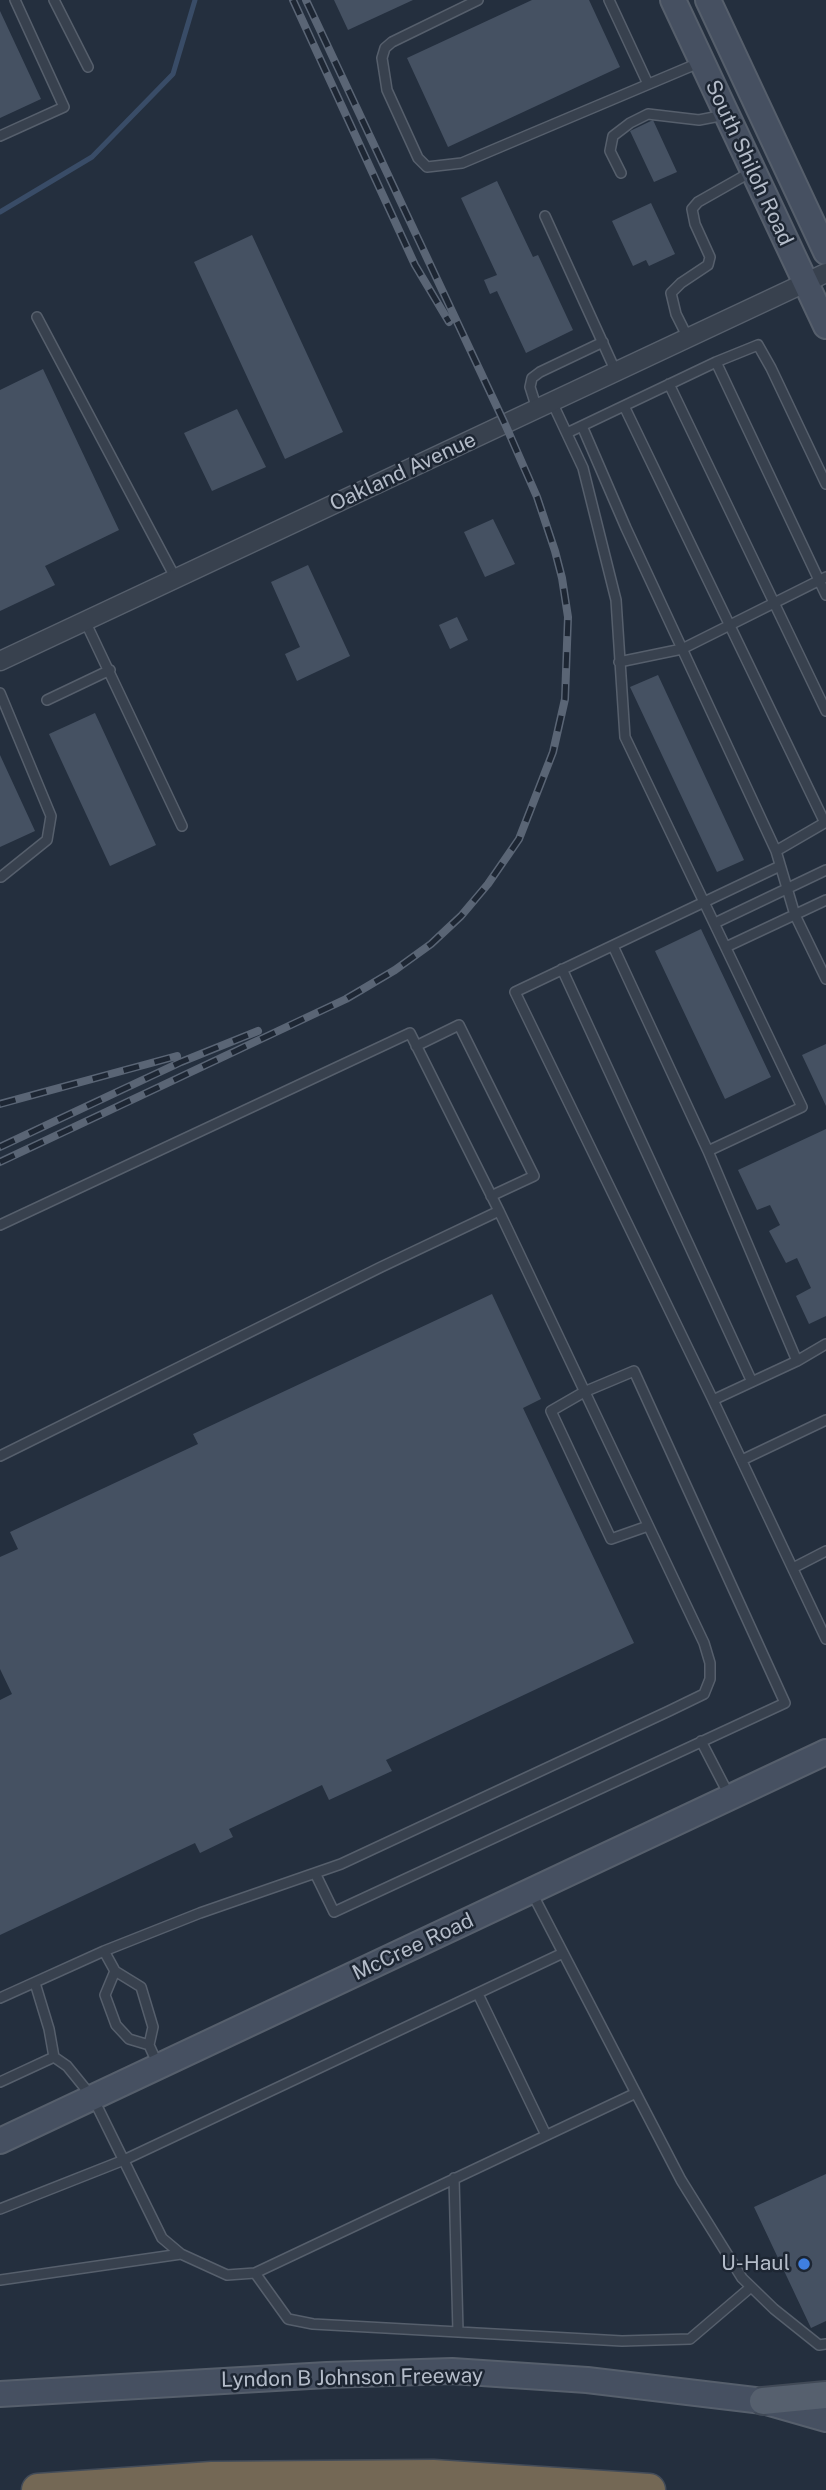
<!DOCTYPE html>
<style>
body{margin:0}
canvas{display:block;background:#242f3e}
</style>
<canvas width="826" height="2490"></canvas>
<script>
const ctx = document.querySelector('canvas').getContext('2d');
ctx.lineJoin = 'round';
const shape = rows => new Path2D(rows.map(r => 'M' + r).join(''));
function stroke(path, color, width, dash) { ctx.strokeStyle = color; ctx.lineWidth = width; ctx.lineCap = dash ? 'butt' : 'round'; ctx.setLineDash(dash || []); ctx.stroke(path); }
function fillPath(path, color) { ctx.fillStyle = color; ctx.fill(path, 'evenodd'); }
function label(font, color, halo, rows, align = 'center') {
  ctx.font = font + ' "Public Sans",sans-serif'; ctx.lineWidth = 5; ctx.setLineDash([]); ctx.textBaseline = 'middle'; ctx.strokeStyle = halo; ctx.fillStyle = color; for (const [text, x, y, turn = 0] of rows) {
    ctx.save(); ctx.translate(x, y); ctx.rotate((+turn || 0) * Math.PI / 180); ctx.textAlign = isNaN(turn) ? turn : align; if (halo) ctx.strokeText(text, 0, 0); ctx.fillText(text, 0, 0); ctx.restore();
  }
}
const stream = shape([
 [0,212,92,157,173,74,195,0]
]);
const building = shape([
 [334,0,413,0,348,30],
 [532,0,589,0,620,67,448,147,407,58],
 [0,11,41,99,0,118],
 [653,120,677,172,654,182,630,131],
 [497,181,533,257,538,255,573,330,526,353,497,291,490,294,484,280,497,275,461,198],
 [651,203,675,254,649,266,646,260,633,266,612,221],
 [252,235,343,432,285,459,194,262],
 [43,369,119,530,45,566,55,585,0,611,0,390],
 [237,409,266,467,212,491,184,433],
 [493,519,515,564,485,577,464,532],
 [308,565,350,656,297,681,285,654,300,647,271,582],
 [457,617,468,640,450,649,439,625],
 [658,675,744,860,717,872,630,687],
 [95,713,156,845,110,866,49,734],
 [0,755,35,831,0,847],
 [701,929,771,1077,725,1099,655,951],
 [826,1044,826,1106,802,1055],
 [826,1129,826,1316,809,1324,796,1296,811,1288,797,1258,786,1263,769,1231,780,1225,770,1205,757,1210,738,1170],
 [492,1294,541,1399,523,1408,634,1643,386,1760,392,1771,329,1800,322,1785,229,1829,233,1837,200,1853,195,1843,0,1935,0,1700,12,1694,0,1669,0,1557,18,1549,10,1532,198,1444,193,1434],
 [826,2174,826,2321,811,2328,754,2207]
]);
const service = shape([
 [54,0,88,67],
 [478,0,392,42,385,48,382,58,387,90,418,158,427,167,462,163,701,62],
 [609,0,648,84],
 [0,136,64,107,15,0],
 [621,173,610,151,613,136,630,123,648,114,699,120,725,115],
 [545,216,616,372],
 [37,317,176,579],
 [688,338,676,314,671,293,681,283,708,265,710,257,695,224,692,209,698,202,751,172],
 [716,362,826,595],
 [669,384,826,711],
 [552,402,583,468,616,600,625,737,802,1107,708,1151,797,1361],
 [624,406,825,823],
 [537,409,530,387,532,378,540,372,603,342],
 [582,426,626,528,776,851],
 [567,433,716,362,758,345,771,368,826,484],
 [85,621,182,826],
 [619,662,682,649,826,577],
 [0,693,51,816,47,840,1,877],
 [47,700,110,670],
 [826,822,776,851,795,915,826,979],
 [715,923,826,870],
 [613,946,708,1151],
 [726,947,826,900],
 [562,969,752,1382],
 [416,1046,459,1025,534,1176,491,1196],
 [0,1225,410,1033,499,1211],
 [826,1344,797,1361,713,1400,826,1639],
 [713,1400,515,992,780,866],
 [0,1456,381,1267,499,1211,704,1643,710,1663,710,1679,704,1694,669,1711,341,1864,200,1913,104,1951,0,1998],
 [742,1460,826,1420],
 [793,1568,826,1551],
 [701,1741,729,1795],
 [315,1873,334,1912,785,1703,634,1371,584,1392,551,1411,611,1539,648,1526],
 [532,1893,681,2180,742,2278,774,2309,819,2345,826,2344],
 [104,1951,115,1971,141,1987,153,2027,149,2045,158,2065],
 [115,1971,105,1995,116,2025,129,2039,149,2045],
 [35,1983,49,2029,54,2057],
 [478,1994,546,2135],
 [0,2082,54,2057,67,2066,93,2098,162,2238,181,2254,227,2275,255,2273,636,2093],
 [454,2178,458,2332],
 [0,2209,124,2160,563,1953],
 [255,2273,288,2319,313,2324,622,2341,690,2339,751,2287],
 [0,2280,181,2254]
]);
const minor = shape([
 [0,661,826,273]
]);
const secondary = shape([
 [673,0,826,326],
 [708,0,826,252],
 [0,2141,826,1752],
 [0,2394,327,2375,452,2371,587,2380,763,2401,826,2419]
]);
const primary = shape([
 [763,2401,826,2395]
]);
const motorway = shape([
 [38,2490,212,2478,433,2476,649,2490]
]);
const rail = shape([
 [293,0,415,265,449,322],
 [0,1104,177,1056],
 [0,1147,181,1062,258,1031],
 [0,1162,346,999,395,970,431,944,461,916,488,884,519,839,553,752,565,699,568,617,562,578,555,551,537,497,505,424,306,0]
]);
const markers = [
 [804,2264,7,"#3f7fe0"]
];
const streetNames = [
 ["South Shiloh Road",749,163,65],
 ["Oakland Avenue",403,472,-25],
 ["McCree Road",413,1947,-25],
 ["Lyndon B Johnson Freeway",352,2378,-1]
];
const poiNames = [
 ["U-Haul",790,2264]
];
stroke(stream, '#394c67', 5);
fillPath(building, '#455162');
stroke(service, '#565f6c', 12);
stroke(minor, '#565f6c', 21);
stroke(secondary, '#565f6c', 28);
stroke(primary, '#414a57', 30);
stroke(motorway, '#434c59', 35);
stroke(service, '#38414e', 9);
stroke(minor, '#38414e', 18);
stroke(secondary, '#465061', 24);
stroke(primary, '#56606e', 26);
stroke(motorway, '#746855', 32);
stroke(rail, '#5a6575', 8);
stroke(rail, '#1d2633', 5, [16]);
for (const [x, y, r, color] of markers) { const dot = new Path2D(); dot.arc(x, y, r, 0, 2 * Math.PI); ctx.fillStyle = color; ctx.fill(dot); stroke(dot, '#1d2633', 2.5); }
label('21px', '#b4bcc9', '#1d2633', streetNames);
label('21px', '#b4bcc9', '#1d2633', poiNames, 'right');
</script>
